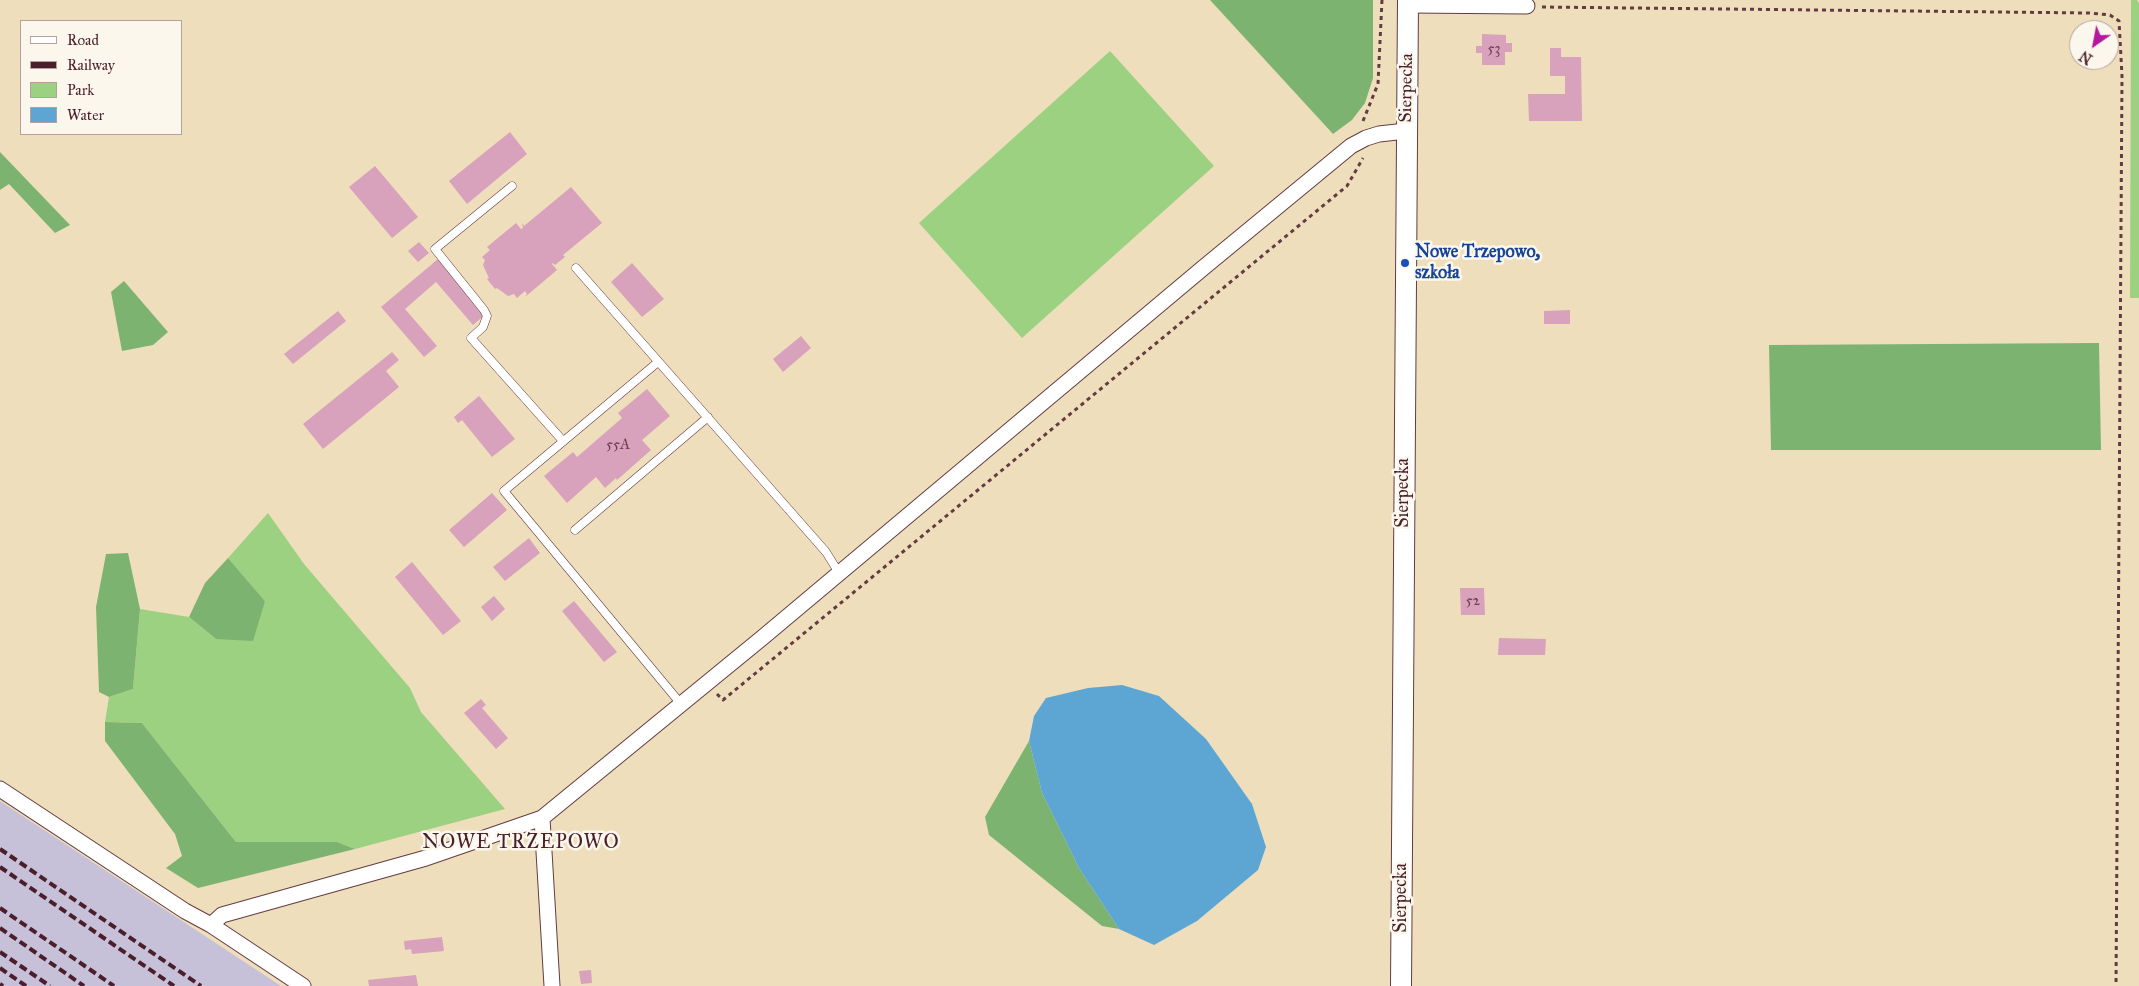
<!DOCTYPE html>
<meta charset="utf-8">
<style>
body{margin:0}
#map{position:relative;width:2139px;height:986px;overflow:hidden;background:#efdebc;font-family:"IM FELL Great Primer",serif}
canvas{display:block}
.legend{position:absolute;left:20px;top:20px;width:162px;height:115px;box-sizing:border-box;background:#fbf7ec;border:1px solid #b4a19f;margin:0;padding:6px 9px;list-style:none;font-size:15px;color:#4a1f2b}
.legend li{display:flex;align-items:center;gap:10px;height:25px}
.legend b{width:25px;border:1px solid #b4a19f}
.north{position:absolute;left:2069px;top:20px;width:50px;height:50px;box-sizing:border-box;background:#fbf7ec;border:1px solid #b4a19f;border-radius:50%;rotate:213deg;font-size:14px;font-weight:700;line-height:20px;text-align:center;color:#4a1f2b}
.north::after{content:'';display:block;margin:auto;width:18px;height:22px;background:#b5179e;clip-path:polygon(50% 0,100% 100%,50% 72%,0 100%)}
</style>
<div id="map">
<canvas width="2139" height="986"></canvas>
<ul class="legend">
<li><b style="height:6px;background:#fff"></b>Road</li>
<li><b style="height:6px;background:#4a1f2b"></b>Railway</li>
<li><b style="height:14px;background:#9cd182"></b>Park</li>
<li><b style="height:14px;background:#5da6d4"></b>Water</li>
</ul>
<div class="north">N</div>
</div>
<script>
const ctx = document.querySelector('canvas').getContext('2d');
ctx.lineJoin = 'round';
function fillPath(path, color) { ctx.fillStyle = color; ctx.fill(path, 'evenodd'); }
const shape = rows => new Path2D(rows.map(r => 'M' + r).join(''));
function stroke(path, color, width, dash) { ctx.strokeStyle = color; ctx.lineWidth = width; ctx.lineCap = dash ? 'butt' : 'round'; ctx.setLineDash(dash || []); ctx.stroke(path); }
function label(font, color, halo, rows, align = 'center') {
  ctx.font = font + ' "IM FELL Great Primer",serif'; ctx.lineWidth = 5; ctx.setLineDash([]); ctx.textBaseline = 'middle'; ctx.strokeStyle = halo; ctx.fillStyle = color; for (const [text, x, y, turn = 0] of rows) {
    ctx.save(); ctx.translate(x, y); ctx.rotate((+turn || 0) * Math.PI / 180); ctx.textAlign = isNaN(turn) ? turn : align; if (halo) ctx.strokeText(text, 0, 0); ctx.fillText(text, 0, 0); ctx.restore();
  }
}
const industrial = shape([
 [0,801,281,986,0,986]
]);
const green = shape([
 [2131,0,2137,0,2139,3,2139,298,2130,298],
 [1110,51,1214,166,1022,338,919,223],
 [268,513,304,564,410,688,421,712,505,809,355,849,337,842,236,842,142,723,105,722,109,697,133,689,140,609,189,617,216,639,265,601,228,558]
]);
const forest = shape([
 [1210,0,1373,0,1373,78,1365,103,1352,120,1333,134],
 [0,152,70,225,55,233,9,184,0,190],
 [124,281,168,332,153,345,122,351,111,292],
 [2099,343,2101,450,1771,450,1769,345],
 [128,553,140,609,133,689,109,697,99,692,96,607,106,554],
 [228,558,265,601,253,641,216,639,189,617,205,583],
 [105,722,142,723,236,842,337,842,355,849,198,888,166,868,182,856,175,834,105,741],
 [1029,741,1042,793,1079,868,1119,929,1102,926,989,835,985,817]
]);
const water = shape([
 [1122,685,1159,696,1206,739,1252,804,1266,847,1258,870,1197,921,1154,945,1119,929,1079,868,1042,793,1029,741,1034,716,1046,698,1088,688]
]);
const building = shape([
 [1482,34,1506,35,1506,43,1512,43,1512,52,1505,52,1505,65,1482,65,1482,53,1476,53,1476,46,1482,46],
 [1550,48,1561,48,1561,57,1581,57,1582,121,1529,121,1528,94,1565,94,1565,76,1550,76],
 [510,132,527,154,467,204,449,181],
 [375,166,418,217,392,238,349,187],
 [571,187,602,223,563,255,565,257,555,265,553,263,552,264,557,270,525,297,527,294,525,291,517,298,514,294,508,296,497,288,495,289,487,279,489,278,483,265,485,260,482,257,490,250,487,247,516,223,521,229,523,228,522,223,524,226],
 [419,242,429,253,418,262,408,251],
 [438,259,486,314,473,325,436,282,405,309,437,346,424,357,381,307],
 [632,263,664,299,642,317,611,282],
 [1570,310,1570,324,1544,324,1544,311],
 [338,311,346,321,293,364,284,354],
 [801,336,811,348,783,372,773,359],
 [392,352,399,360,386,371,399,387,323,449,303,424],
 [647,389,670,416,642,440,651,450,617,480,616,478,605,488,596,477,567,503,544,476,573,452,577,457,622,418,618,413],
 [479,396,515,439,492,457,462,420,458,423,454,417],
 [492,493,507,510,464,547,449,530],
 [529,538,540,553,505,581,493,567],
 [412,562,461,621,443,635,395,577],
 [1460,588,1484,588,1485,615,1461,615],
 [494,596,505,609,492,621,481,607],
 [574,601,617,652,604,662,562,611],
 [1499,638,1546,639,1545,655,1498,655],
 [481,699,486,705,482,708,508,738,496,749,464,713],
 [442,937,444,951,412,954,411,949,405,950,404,941],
 [591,970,592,983,581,984,579,971],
 [416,975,418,986,369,986,368,980]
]);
const path = shape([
 [1542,7,2089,13,2110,15,2119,21,2122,76,2116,986],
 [1363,121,1378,84,1382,0],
 [717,694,723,700,1347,186,1363,158]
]);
const lane = shape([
 [512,186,435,249,484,310,487,316,483,327,471,338,563,441],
 [576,268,826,552,839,573],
 [658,362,504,491,681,704],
 [575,530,708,417]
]);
const street = shape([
 [1408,5,1527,6],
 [0,789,185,911,211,925,222,915,426,858,542,818,762,638,1203,268,1351,146,1366,138,1379,134,1406,131],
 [542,818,552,986],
 [211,925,303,986]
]);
const secondary = shape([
 [1401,986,1408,0]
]);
const rail = shape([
 [0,849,201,986],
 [0,867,174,986],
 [0,908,114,986],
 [0,928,84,986],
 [0,952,50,986],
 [0,968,26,986],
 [0,984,3,986]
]);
const markers = [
 [1405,263,5,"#1a4fb4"]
];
const numberNames = [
 ["53",1494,49],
 ["55A",618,445],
 ["52",1473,601]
];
const streetNames = [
 ["Sierpecka",1407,88,-89],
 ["Sierpecka",1404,493,-90],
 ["Sierpecka",1402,898,-90]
];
const transitNames = [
 ["Nowe Trzepowo,",1415,253],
 ["szkoła",1415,274]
];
const quarterNames = [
 ["NOWE TRZEPOWO",521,843]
];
fillPath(industrial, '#c6c0d9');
fillPath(green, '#9cd182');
fillPath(forest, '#7db370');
fillPath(water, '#5da6d4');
fillPath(building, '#d8a1bc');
stroke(lane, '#633c41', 9);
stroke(street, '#633c41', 17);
stroke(secondary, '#633c41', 22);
stroke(path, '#633c41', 3, [4, 4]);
stroke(lane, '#fff', 8);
stroke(street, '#fff', 15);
stroke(secondary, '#fff', 20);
stroke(rail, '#4a1f2b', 4, [8, 4]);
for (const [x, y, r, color] of markers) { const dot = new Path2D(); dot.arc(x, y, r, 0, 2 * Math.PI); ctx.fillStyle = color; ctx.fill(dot); stroke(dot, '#fbf7ec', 2); }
label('15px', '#6e404f', null, numberNames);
label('18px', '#4a1f2b', '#fbf7ec', streetNames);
label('bold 18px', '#164399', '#fbf7ec', transitNames, 'left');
ctx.letterSpacing = '1px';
label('20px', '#4a1f2b', '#fbf7ec', quarterNames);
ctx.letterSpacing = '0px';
</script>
